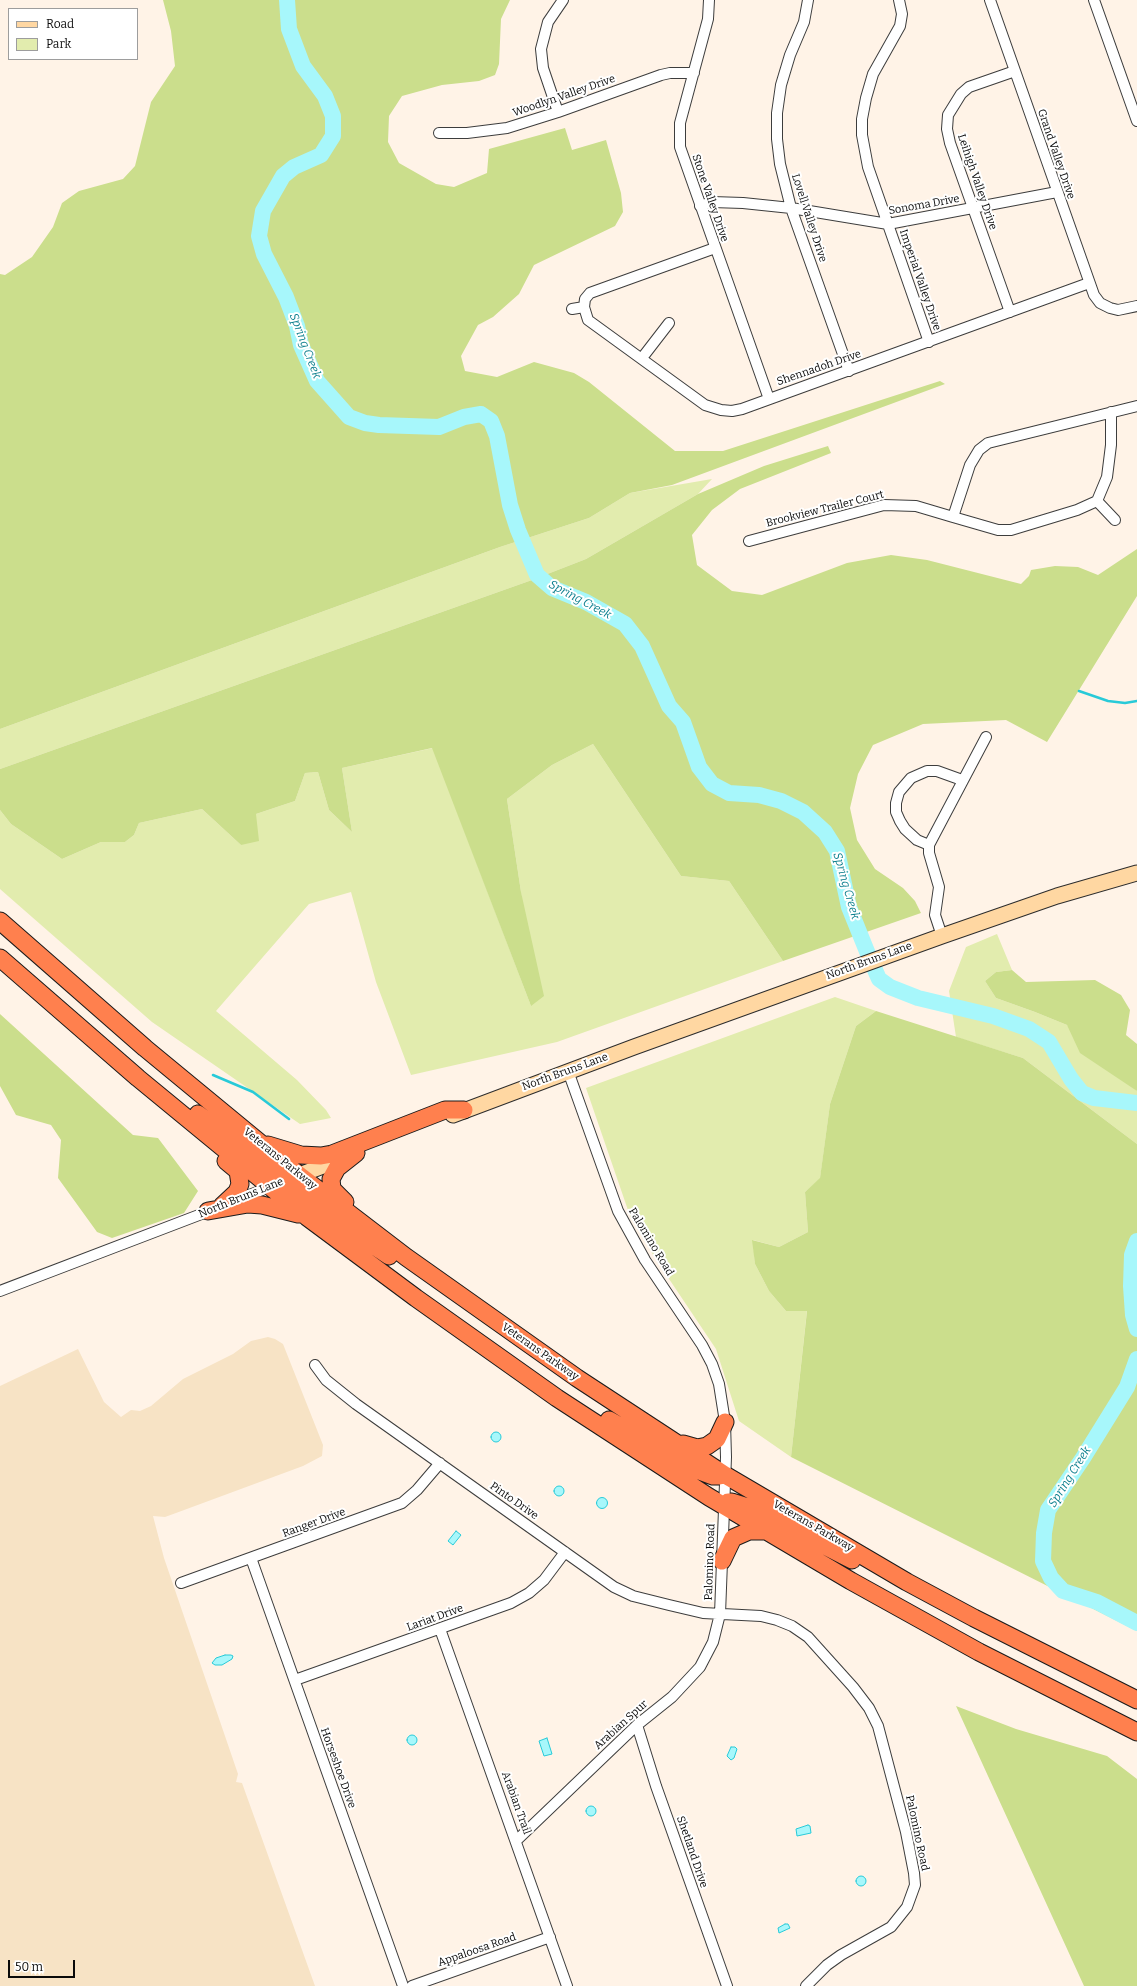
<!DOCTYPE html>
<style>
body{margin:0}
#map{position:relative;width:1137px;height:1986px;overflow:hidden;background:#fff3e7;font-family:Bitter,serif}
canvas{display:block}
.legend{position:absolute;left:8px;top:8px;width:130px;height:52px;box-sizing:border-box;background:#fff;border:1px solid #9d9d9d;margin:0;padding:5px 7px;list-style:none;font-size:12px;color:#0a0a0a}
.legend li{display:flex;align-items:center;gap:8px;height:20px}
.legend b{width:20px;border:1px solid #9d9d9d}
.scale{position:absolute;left:8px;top:1960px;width:67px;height:18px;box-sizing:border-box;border:2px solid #0a0a0a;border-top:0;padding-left:5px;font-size:12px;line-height:14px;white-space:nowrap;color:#0a0a0a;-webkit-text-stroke:3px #fff;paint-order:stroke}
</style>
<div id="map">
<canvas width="1137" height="1986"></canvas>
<ul class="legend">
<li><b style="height:5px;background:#ffd7a2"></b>Road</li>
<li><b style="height:11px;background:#e2ecae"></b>Park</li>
</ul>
<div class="scale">50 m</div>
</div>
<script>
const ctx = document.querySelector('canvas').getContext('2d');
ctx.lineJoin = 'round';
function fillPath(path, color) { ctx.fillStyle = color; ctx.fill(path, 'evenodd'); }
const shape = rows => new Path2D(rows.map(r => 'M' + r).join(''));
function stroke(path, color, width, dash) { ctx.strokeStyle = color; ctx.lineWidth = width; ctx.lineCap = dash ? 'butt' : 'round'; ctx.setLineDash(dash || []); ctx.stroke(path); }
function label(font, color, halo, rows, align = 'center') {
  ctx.font = font + ' Bitter,serif'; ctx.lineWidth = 4; ctx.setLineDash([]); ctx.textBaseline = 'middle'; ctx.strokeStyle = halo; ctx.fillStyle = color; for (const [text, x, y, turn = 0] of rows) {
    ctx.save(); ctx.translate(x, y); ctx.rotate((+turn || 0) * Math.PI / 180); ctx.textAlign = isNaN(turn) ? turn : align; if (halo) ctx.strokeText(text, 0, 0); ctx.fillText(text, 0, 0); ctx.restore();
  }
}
const farmland = shape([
 [268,1337,275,1339,283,1344,323,1445,322,1456,303,1466,176,1513,165,1517,153,1516,164,1558,238,1774,236,1782,242,1783,315,1986,0,1986,0,1386,78,1349,104,1402,121,1417,131,1410,140,1411,151,1406,183,1379,233,1354,251,1341]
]);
const green = shape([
 [712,479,698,494,586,559,532,580,0,769,0,729,500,547,589,518,630,493],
 [593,744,681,876,729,881,783,961,557,1042,411,1075,376,982,351,892,309,904,216,1011,297,1080,326,1110,331,1118,300,1124,152,1022,0,889,0,810,11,824,62,859,101,842,125,842,134,835,139,823,202,809,241,845,256,814,295,801,305,773,318,772,329,810,352,832,342,768,433,748,531,1006,521,892,507,799,552,765],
 [997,934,1012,970,996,972,985,981,996,998,1035,1012,1067,1025,1137,1091,1137,1144,1023,1058,956,1037,949,991,966,947],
 [835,997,876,1011,856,1026,830,1104,820,1179,805,1192,808,1232,779,1247,753,1240,755,1264,769,1291,786,1311,807,1310,791,1457,739,1421,716,1349,655,1258,630,1216,586,1088]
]);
const forest = shape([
 [163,0,510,0,501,19,499,64,495,75,479,81,442,85,402,96,389,116,388,142,399,163,436,184,454,187,487,173,489,149,565,128,572,150,606,140,621,193,623,212,615,226,534,265,519,294,493,317,478,325,461,356,465,371,497,377,534,362,574,373,589,382,675,451,723,451,940,381,945,384,672,485,630,493,589,518,500,547,0,729,0,274,5,275,32,257,53,227,62,203,79,191,123,179,135,166,151,102,175,66,171,31],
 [828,446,831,453,740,489,712,510,692,535,697,565,732,591,762,595,847,563,891,555,927,560,1021,584,1029,576,1031,570,1055,566,1078,567,1098,575,1137,549,1137,596,1047,742,1006,720,923,724,873,745,858,774,850,808,857,840,875,869,903,888,915,901,921,913,783,961,729,881,681,876,593,744,552,765,507,799,521,892,544,996,531,1006,432,748,342,768,352,832,329,810,318,772,305,773,295,801,256,814,259,841,241,845,202,809,139,823,134,835,125,842,101,842,62,859,11,824,0,810,0,769,532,580,586,559,698,494,764,466],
 [1012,970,1026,982,1095,980,1121,995,1130,1010,1126,1035,1137,1044,1137,1091,1080,1053,1067,1025,1035,1012,996,998,985,981,996,972],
 [876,1011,1023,1058,1137,1144,1137,1631,791,1457,807,1311,786,1311,769,1291,755,1264,752,1240,779,1247,808,1232,805,1192,820,1178,830,1104,856,1026],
 [0,1014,133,1135,158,1138,198,1191,184,1213,112,1238,97,1232,58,1178,61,1140,51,1125,16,1115,0,1086],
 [956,1706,1016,1729,1107,1756,1137,1779,1137,1986,1084,1986]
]);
const water = shape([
 '491 1437a5 5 0 1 1 10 0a5 5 0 1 1-10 0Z',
 '554 1491a5 5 0 1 1 10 0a5 5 0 1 1-10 0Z',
 '596.5 1503a5.5 5.5 0 1 1 11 0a5.5 5.5 0 1 1-11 0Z',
 [456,1531,461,1535,453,1545,448,1541,456,1531],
 [225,1655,231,1655,233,1656,232,1659,222,1665,215,1665,212,1663,216,1658,225,1655],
 '407 1740a5 5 0 1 1 10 0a5 5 0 1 1-10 0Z',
 [547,1738,552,1754,544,1756,539,1741,547,1738],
 [731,1747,735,1747,737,1749,734,1758,731,1760,727,1756,731,1747],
 '586 1811a5 5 0 1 1 10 0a5 5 0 1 1-10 0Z',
 [808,1825,810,1826,811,1833,797,1836,796,1829,808,1825],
 '856 1881a5 5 0 1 1 10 0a5 5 0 1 1-10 0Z',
 [785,1924,788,1924,790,1928,779,1933,778,1928,785,1924]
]);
const stream = shape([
 [1079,691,1108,701,1125,703,1137,701],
 [213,1075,253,1092,289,1119]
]);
const river = shape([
 [287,0,289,29,303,66,325,96,333,116,333,136,321,155,294,167,283,176,263,211,259,236,264,254,286,297,297,326,301,345,317,381,349,417,365,423,379,425,439,427,464,417,481,414,491,421,497,436,510,505,518,530,537,575,552,588,586,602,625,624,642,646,669,706,683,722,699,767,712,784,729,793,759,795,781,801,803,812,825,832,837,851,849,907,868,954,879,979,890,987,918,998,993,1016,1029,1029,1049,1042,1071,1079,1082,1093,1094,1098,1137,1103],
 [1137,1241,1132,1255,1131,1286,1133,1315,1137,1329],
 [1137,1359,1127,1387,1083,1458,1048,1510,1044,1533,1043,1561,1051,1578,1063,1591,1097,1602,1137,1623]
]);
const minor = shape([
 [709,0,708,19,680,123,680,147,769,399],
 [808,0,804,22,790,55,781,85,777,113,777,139,780,164,791,208,849,371],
 [899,0,902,14,900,26,873,74,866,98,862,119,862,135,868,167,929,342],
 [990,0,1094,295,1100,303,1110,308,1118,310,1137,306],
 [1094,0,1137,121],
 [558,112,543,68,541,49,548,22,563,0],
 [439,133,467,133,507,128,558,112,661,75,670,73,694,73],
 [700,206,712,202,743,203,791,208,888,224,1057,192],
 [715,248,590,293,585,299,584,307,588,320,705,405,721,410,732,411,742,409,1089,283],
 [572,309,584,307],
 [1010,312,950,143,947,129,948,115,961,94,969,87,1015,71],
 [642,358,669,323],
 [1097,501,1115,520],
 [953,517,998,530,1011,530,1077,510,1097,501,1107,477,1111,445,1111,412],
 [749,541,884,505,916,506,953,517,970,465,979,450,988,443,1137,406],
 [929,845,917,840,905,829,900,821,896,812,896,803,899,792,911,778,927,771,937,771,962,780],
 [942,936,935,915,939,887,929,853,929,845,986,737],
 [236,1200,270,1187],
 [0,1291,212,1210],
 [315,1365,326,1380,356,1404,614,1587,633,1596,669,1605,703,1613,761,1616,777,1620,792,1626,808,1637,853,1687,869,1708,878,1726,906,1832,914,1873,915,1885,907,1907,891,1927,841,1955,827,1965,806,1986],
 [251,1558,403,1986],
 [181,1583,402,1503,417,1490,440,1463],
 [440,1629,567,1986],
 [295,1680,511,1603,529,1593,544,1580,565,1552],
 [637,1725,656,1786,727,1986],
 [517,1840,637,1725,672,1697,700,1667,713,1642,720,1614,726,1457,725,1422,719,1384,712,1364,702,1345,645,1260,618,1211,568,1071],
 [412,1986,550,1937]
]);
const secondary = shape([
 [453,1115,634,1047,942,936,1057,896,1137,873],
 [289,1179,349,1156]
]);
const trunk = shape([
 [0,921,145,1048,299,1175,406,1257,577,1378,725,1475,907,1582,974,1618,1137,1700],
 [0,958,138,1078,307,1217,416,1298,557,1398,709,1497,851,1581,979,1652,1137,1732],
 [198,1114,277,1173,296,1175],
 [268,1145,301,1155,321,1156,332,1154,445,1110,464,1110],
 [273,1187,288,1188,389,1256],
 [345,1202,332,1189,331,1179,337,1168,356,1153],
 [222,1206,237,1192,240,1184,238,1171,226,1161],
 [208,1211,248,1204,262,1205,298,1214],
 [609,1420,697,1470,713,1476,720,1476],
 [683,1444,697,1448,707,1446,717,1439,725,1422],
 [728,1502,732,1502,751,1508,852,1560],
 [722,1561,733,1538,749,1531,765,1531]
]);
const streetNames = [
 ["Woodlyn Valley Drive",564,96,-19],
 ["Grand Valley Drive",1056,154,71],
 ["Leihigh Valley Drive",977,182,71],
 ["Stone Valley Drive",710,198,71],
 ["Sonoma Drive",924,205,-10],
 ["Lovell Valley Drive",809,218,72],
 ["Imperial Valley Drive",920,280,71],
 ["Shennadoh Drive",819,368,-19],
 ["Brookview Trailer Court",825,509,-14],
 ["North Bruns Lane",869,961,-20],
 ["North Bruns Lane",565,1072,-20],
 ["Veterans Parkway",280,1159,39],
 ["North Bruns Lane",241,1198,-22],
 ["Palomino Road",651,1242,59],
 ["Veterans Parkway",540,1352,35],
 ["Pinto Drive",514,1501,35],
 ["Ranger Drive",314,1523,-20],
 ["Veterans Parkway",813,1526,30],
 ["Palomino Road",710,1562,-88],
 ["Lariat Drive",435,1618,-20],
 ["Arabian Spur",621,1725,-42],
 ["Horseshoe Drive",338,1768,70],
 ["Arabian Trail",516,1803,70],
 ["Palomino Road",917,1833,78],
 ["Shetland Drive",692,1852,71],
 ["Appaloosa Road",477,1950,-19]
];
const waterNames = [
 ["Spring Creek",305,346,69],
 ["Spring Creek",580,600,28],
 ["Spring Creek",846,886,74],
 ["Spring Creek",1070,1477,-58]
];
fillPath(farmland, '#f7e3c5');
fillPath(green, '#e2ecae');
fillPath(forest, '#cbde8c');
fillPath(water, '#a7f7fb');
stroke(water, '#28cad8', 1);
stroke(stream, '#28cad8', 2.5);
stroke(river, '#a7f7fb', 16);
stroke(minor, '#3d3d3d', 12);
stroke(secondary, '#2c2c2c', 17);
stroke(trunk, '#1b1b1b', 19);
stroke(minor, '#fff', 10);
stroke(secondary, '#ffd7a2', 15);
stroke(trunk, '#ff804e', 17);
label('11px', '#0a0a0a', '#fff', streetNames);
label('italic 12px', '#0c7f8e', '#fff', waterNames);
</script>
